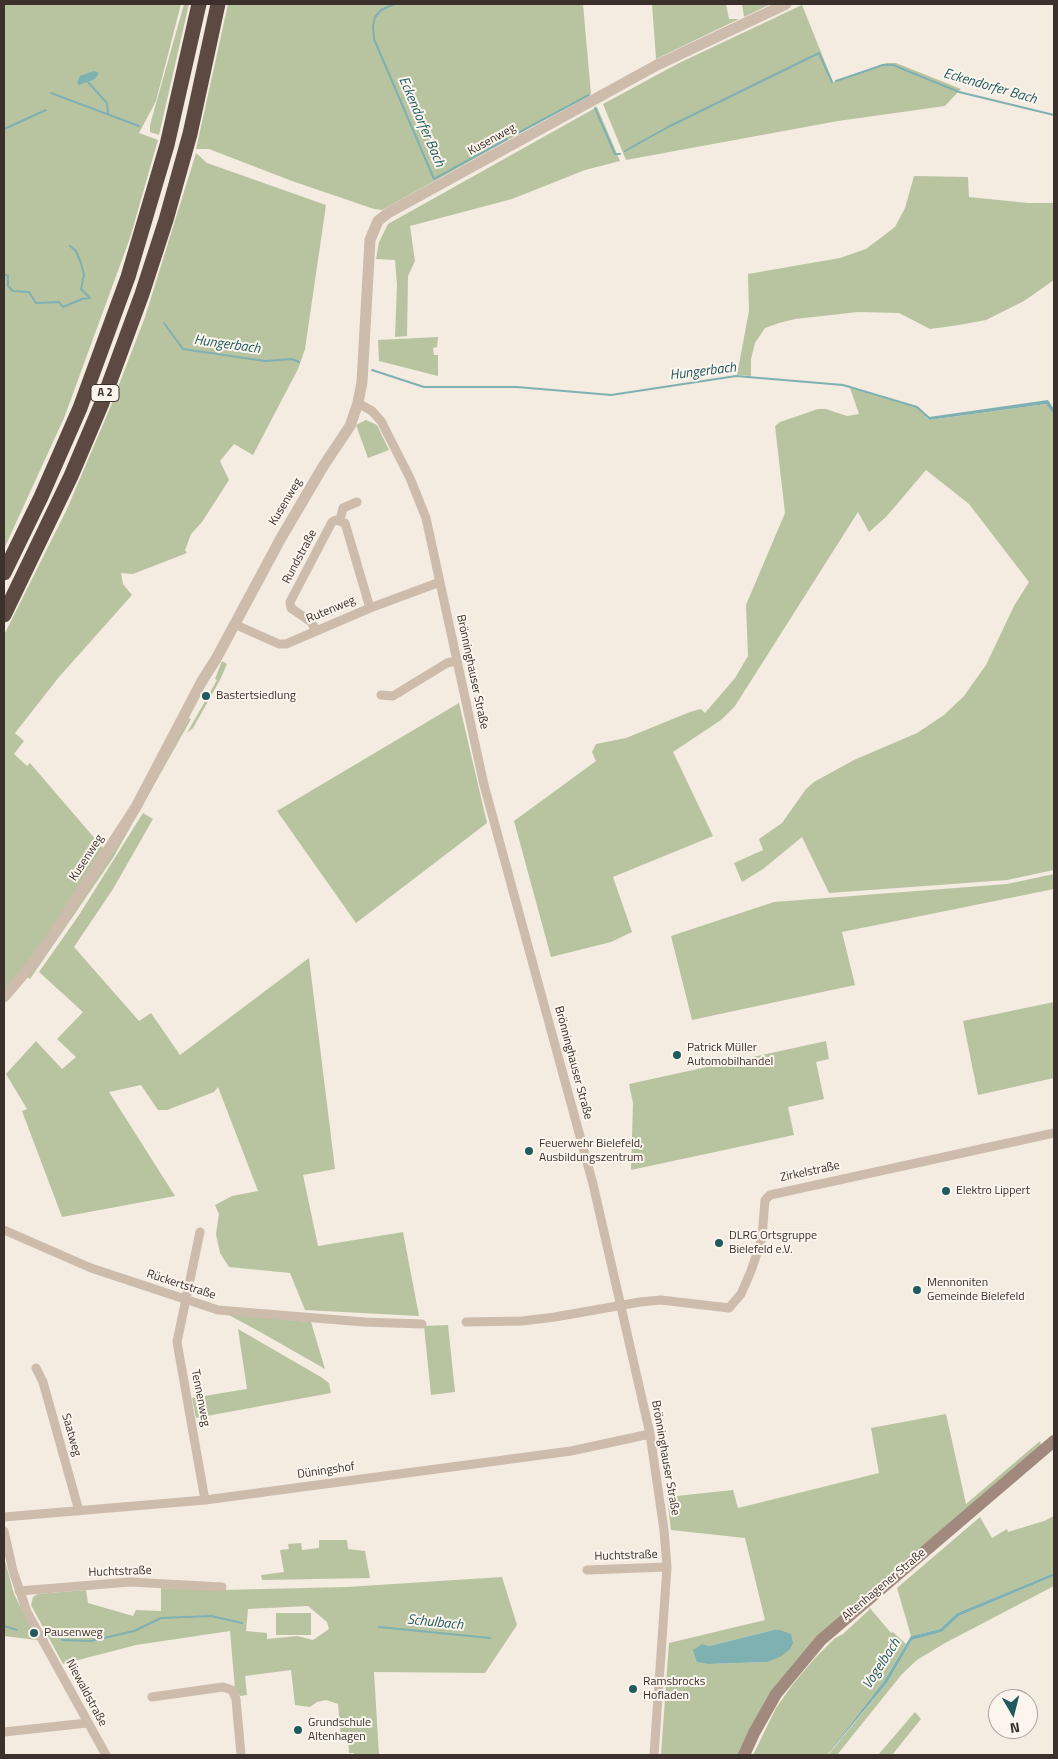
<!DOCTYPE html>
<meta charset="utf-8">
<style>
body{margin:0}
#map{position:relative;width:1058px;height:1759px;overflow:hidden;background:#f4ebe1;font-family:"Titillium Web",sans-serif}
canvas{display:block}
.frame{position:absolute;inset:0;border:5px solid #3b302b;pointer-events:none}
.north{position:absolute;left:988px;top:1689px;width:50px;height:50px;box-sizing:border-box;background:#fbf5ee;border:1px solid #aea6a0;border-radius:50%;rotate:172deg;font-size:14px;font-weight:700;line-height:20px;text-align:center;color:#3b302b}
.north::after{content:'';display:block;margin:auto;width:18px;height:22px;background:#1f5a5e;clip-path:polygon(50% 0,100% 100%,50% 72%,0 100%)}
</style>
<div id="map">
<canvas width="1058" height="1759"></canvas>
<div class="frame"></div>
<div class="north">N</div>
</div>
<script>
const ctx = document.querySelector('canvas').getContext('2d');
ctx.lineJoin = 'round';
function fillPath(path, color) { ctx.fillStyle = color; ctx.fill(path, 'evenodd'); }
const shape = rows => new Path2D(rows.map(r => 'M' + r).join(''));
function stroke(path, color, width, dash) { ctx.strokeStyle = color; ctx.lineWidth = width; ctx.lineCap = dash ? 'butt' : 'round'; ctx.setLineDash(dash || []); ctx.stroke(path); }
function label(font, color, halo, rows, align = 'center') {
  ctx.font = font + ' "Titillium Web",sans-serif'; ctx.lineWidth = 4; ctx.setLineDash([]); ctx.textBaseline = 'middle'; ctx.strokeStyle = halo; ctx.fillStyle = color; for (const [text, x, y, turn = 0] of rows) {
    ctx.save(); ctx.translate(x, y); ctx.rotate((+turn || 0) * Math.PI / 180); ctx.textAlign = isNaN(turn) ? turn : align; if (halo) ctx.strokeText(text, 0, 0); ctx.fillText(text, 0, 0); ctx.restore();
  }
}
const green = shape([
 [4,4,181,4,156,101,139,133,158,140,130,238,64,418,4,549],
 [184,4,189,4,159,135,150,132,150,125],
 [228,4,583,4,591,94,382,210,374,209,292,181,209,149,196,149],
 [652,4,726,4,729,19,739,19,656,59],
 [742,4,771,4,744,17],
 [802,5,833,82,886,63,896,63,961,89,945,106,838,121,626,160,603,104,679,63],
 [597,107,620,161,585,170,512,199,410,226,415,261,408,276,407,336,395,337,397,285,395,260,376,259,379,242,388,224],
 [196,153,207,163,326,205,305,349,298,369,253,455,234,444,220,461,229,480,202,522,191,534,185,550,187,553,133,574,121,573,123,584,132,595,59,677,15,733,24,741,14,754,27,766,30,763,103,848,51,932,4,993,4,635,67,509,110,408,145,317],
 [914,176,968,177,969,197,1028,203,1053,203,1054,280,1024,301,986,320,959,325,930,329,899,313,858,312,795,319,779,323,765,328,755,343,751,359,751,376,737,375,749,311,748,274,840,258,866,249,895,227,905,208],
 [438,337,437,347,433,348,434,355,438,355,438,376,379,361,378,340],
 [850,388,918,408,929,420,1046,404,1054,415,1054,870,1007,880,829,893,802,837,763,869,742,882,734,863,763,850,759,839,782,823,806,789,814,782,854,760,917,733,944,715,964,696,986,665,1014,606,1029,582,969,504,926,470,886,517,869,532,858,512,735,706,721,720,673,752,713,836,613,877,632,932,611,942,551,957,514,821,596,761,592,752,596,744,626,738,690,712,701,709,705,713,735,678,748,656,746,605,785,513,775,426,780,422,818,409,826,409,847,416,859,414],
 [366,420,377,425,389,450,368,458,356,425],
 [222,661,227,664,220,680,193,728,187,733,217,680,215,679],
 [459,703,487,823,356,923,277,811],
 [189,718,191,719,113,858,30,979,27,977],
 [143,813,153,819,113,889,74,947,139,1021,151,1013,180,1055,309,958,335,1169,303,1175,318,1246,403,1232,419,1316,305,1310,290,1273,229,1267,220,1253,216,1234,219,1214,215,1205,232,1196,258,1191,218,1087,214,1092,167,1110,158,1110,141,1085,109,1092,175,1196,62,1217,22,1111,27,1109,6,1074,36,1041,62,1069,76,1057,57,1039,83,1012,39,972,79,915],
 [1054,874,1054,889,842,932,855,985,692,1020,671,936,774,902,1007,884],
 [1054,1002,1054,1078,978,1095,963,1021],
 [826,1041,829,1059,816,1062,824,1099,788,1107,794,1135,631,1170,633,1103,629,1084],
 [227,1314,311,1322,325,1369,262,1333],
 [448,1325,455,1392,431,1395,424,1326],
 [238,1329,321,1377,329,1383,331,1393,196,1418,192,1398,247,1389],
 [946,1414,966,1504,1040,1441,1041,1445,832,1624,739,1755,661,1755,669,1643,765,1620,745,1538,671,1530,667,1497,733,1490,738,1508,879,1473,871,1428],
 [774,1630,767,1662,709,1664,702,1644,709,1646],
 [1054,1516,1054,1573,957,1613,940,1629,911,1636,897,1588,980,1517,992,1538,1007,1529,1008,1532,1044,1521],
 [319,1540,347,1540,348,1549,365,1551,370,1578,262,1580,261,1575,284,1572,280,1550,289,1549,288,1544,301,1543,302,1550,319,1548],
 [4,1557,14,1594,37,1640,4,1636],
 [1054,1576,1054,1586,945,1643,917,1660,902,1674,837,1755,828,1755,887,1683,912,1640,942,1632,959,1616],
 [502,1577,517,1625,485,1673,374,1672,379,1755,354,1755,354,1753,349,1753,348,1738,341,1738,338,1704,326,1700,317,1702,310,1707,295,1705,291,1670,245,1676,247,1695,240,1696,235,1689,230,1631,136,1645,63,1664,31,1605,33,1597,38,1594,86,1590,88,1603,133,1616,136,1610,161,1611,161,1588,220,1590,347,1587],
 [308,1606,327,1622,329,1629,313,1640,297,1636,267,1639,267,1633,246,1631,248,1609],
 [869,1607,891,1633,893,1632,906,1644,884,1681,832,1749,827,1755,753,1755,776,1708,793,1684,815,1658,835,1638,843,1634,869,1610],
 [276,1613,311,1613,311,1635,276,1635],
 [915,1712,921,1719,892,1755,878,1755]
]);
const water = shape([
 [94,71,99,73,95,79,79,85,77,83,80,76],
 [1048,400,1054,409,1054,415,1046,404,929,420,925,413,929,417],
 [1054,1573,1054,1576,959,1616,942,1632,912,1640,887,1683,827,1755,884,1681,911,1636,940,1629,957,1613],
 [774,1630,780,1630,791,1634,793,1643,790,1649,780,1657,767,1662,709,1664,697,1662,693,1650,702,1644,709,1646]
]);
const stream = shape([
 [394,4,381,10,375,17,373,26,374,39,434,179,507,139],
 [836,81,883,65,893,65,959,92,1054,115],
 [88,82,107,103,108,113],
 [51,93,139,126],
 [595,108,615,154,620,154],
 [4,129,46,110],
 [516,134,589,95],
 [625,151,668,127,819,53,832,82],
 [70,246,76,251,81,263,84,275,81,289,90,298],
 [4,274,8,276,8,286,13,291,29,292,36,303,59,302,63,307,82,299,90,298],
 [164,323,183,349,265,361,292,359,299,362],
 [372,370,424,387,517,387,611,395,736,376,843,385,917,407,929,418],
 [4,1626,17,1630],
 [379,1627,490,1638],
 [62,1640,91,1641,134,1631,161,1618,211,1616,242,1623]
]);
const minor = shape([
 [358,403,372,411,381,421,410,478,426,518,484,785,593,1184,650,1434,664,1530,667,1567,654,1755],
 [340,520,343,508,357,502],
 [234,624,279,644,286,644,370,608,440,582],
 [316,630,311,622,291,608,290,602,332,522,336,520,345,523,370,608],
 [381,695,393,696,447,663,456,661],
 [4,1230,91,1268,218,1310,364,1322,422,1324],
 [200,1232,177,1342,205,1500],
 [466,1322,522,1321,555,1317,640,1302,661,1300,729,1308,741,1294,751,1271,762,1238,765,1200,770,1195,1054,1133],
 [36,1368,43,1382,79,1511],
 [4,1517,205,1500,571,1451,650,1434],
 [4,1531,13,1571,27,1612,106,1755],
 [587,1570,667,1567],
 [19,1591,130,1582,222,1587],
 [152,1697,223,1687,232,1690,236,1699,241,1755],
 [4,1732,87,1723]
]);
const tertiary = shape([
 [4,997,32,964,51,938,136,807,202,681,216,659,281,538,324,465,350,426,358,403,362,382,370,240,378,221,388,213,657,65,786,4]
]);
const secondary = shape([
 [744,1755,754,1733,776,1694,821,1640,1054,1441]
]);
const motorway = shape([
 [4,573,41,497,80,408,128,277,167,145,199,4],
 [4,615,71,476,102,403,142,294,166,220,190,134,218,4]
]);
const markers = [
 [206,696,5,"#1f5a5e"],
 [677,1055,5,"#1f5a5e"],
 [529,1151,5,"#1f5a5e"],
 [946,1191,5,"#1f5a5e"],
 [719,1243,5,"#1f5a5e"],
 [917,1290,5,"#1f5a5e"],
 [34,1633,5,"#1f5a5e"],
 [633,1689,5,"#1f5a5e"],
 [298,1730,5,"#1f5a5e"]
];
const shields = [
 [105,393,28]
];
const shieldNames = [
 ["A 2",105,393]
];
const streetNames = [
 ["Kusenweg",492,140,-29],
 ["Kusenweg",286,502,-59],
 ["Rundstraße",300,557,-62],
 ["Rutenweg",331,610,-23],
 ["Brönninghauser Straße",472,672,78],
 ["Kusenweg",87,858,-57],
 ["Brönninghauser Straße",573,1063,75],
 ["Zirkelstraße",810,1172,-12],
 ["Rückertstraße",181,1285,18],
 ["Tennenweg",200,1398,79],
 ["Saatweg",71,1435,74],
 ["Brönninghauser Straße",665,1458,80],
 ["Düningshof",326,1471,-8],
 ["Huchtstraße",626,1556,-2],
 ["Huchtstraße",120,1572,-2],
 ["Altenhagener Straße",884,1585,-40],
 ["Niewaldstraße",86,1693,62]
];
const poiNames = [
 ["Bastertsiedlung",216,696],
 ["Patrick Müller",687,1048],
 ["Automobilhandel",687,1062],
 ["Feuerwehr Bielefeld,",539,1144],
 ["Ausbildungszentrum",539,1158],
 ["Elektro Lippert",956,1191],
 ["DLRG Ortsgruppe",729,1236],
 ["Bielefeld e.V.",729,1250],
 ["Mennoniten",927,1283],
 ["Gemeinde Bielefeld",927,1297],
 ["Pausenweg",44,1633],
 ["Ramsbrocks",643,1682],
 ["Hofladen",643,1696],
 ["Grundschule",308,1723],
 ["Altenhagen",308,1737]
];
const waterNames = [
 ["Eckendorfer Bach",990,87,16],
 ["Eckendorfer Bach",421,122,67],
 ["Hungerbach",227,345,8],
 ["Hungerbach",703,372,-7],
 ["Schulbach",435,1623,6],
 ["Vogelbach",882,1664,-57]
];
fillPath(green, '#b8c4a0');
fillPath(water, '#7fb0b2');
stroke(stream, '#7fb0b2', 2);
stroke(minor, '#cdbbac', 9);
stroke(tertiary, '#cdbbac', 11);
stroke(secondary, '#a18a7d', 12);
stroke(motorway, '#5c4a42', 15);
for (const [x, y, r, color] of markers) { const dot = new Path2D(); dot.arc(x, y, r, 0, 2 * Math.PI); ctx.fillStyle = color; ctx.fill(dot); stroke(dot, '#fbf5ee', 2); }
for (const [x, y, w] of shields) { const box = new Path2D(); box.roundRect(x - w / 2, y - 8.5, w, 17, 4); ctx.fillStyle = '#fbf5ee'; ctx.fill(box); stroke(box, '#3b302b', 1); }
label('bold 11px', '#3b302b', null, shieldNames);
label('12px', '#3b302b', '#fbf5ee', streetNames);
label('12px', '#3b302b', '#fbf5ee', poiNames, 'left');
label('italic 14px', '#1f5a5e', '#fbf5ee', waterNames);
</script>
